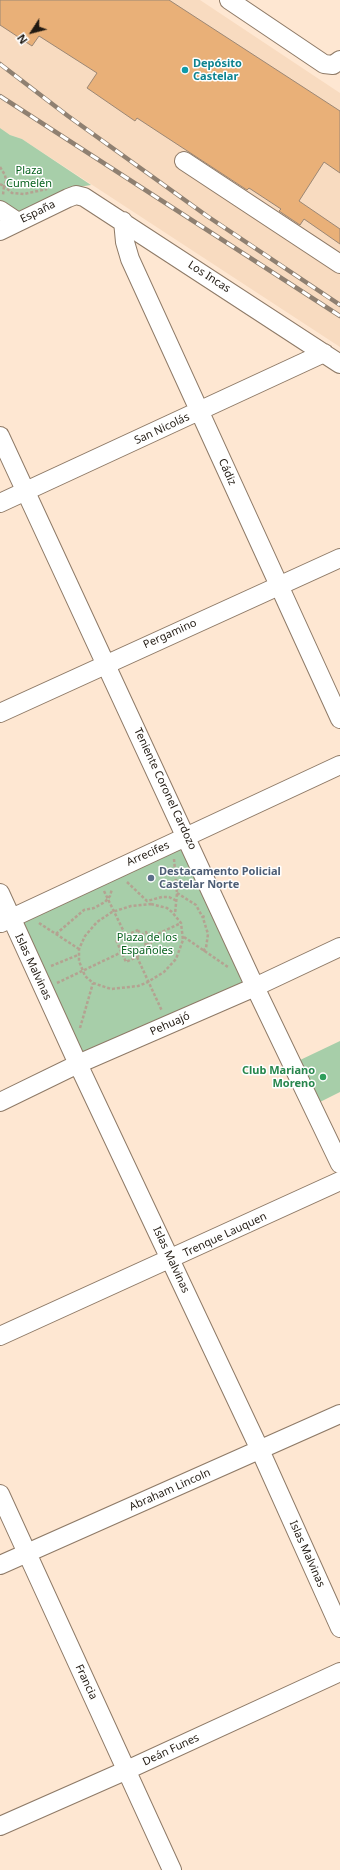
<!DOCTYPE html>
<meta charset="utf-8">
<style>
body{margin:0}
#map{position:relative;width:340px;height:1870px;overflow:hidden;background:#fee7d2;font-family:"Noto Sans",sans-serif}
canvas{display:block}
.north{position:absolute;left:12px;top:12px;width:40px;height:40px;-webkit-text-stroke:3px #fff;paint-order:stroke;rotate:234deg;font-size:11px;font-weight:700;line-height:16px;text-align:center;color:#201911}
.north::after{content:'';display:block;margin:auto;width:14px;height:18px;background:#201911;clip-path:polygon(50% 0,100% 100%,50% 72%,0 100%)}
</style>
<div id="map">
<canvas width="340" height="1870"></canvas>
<div class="north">N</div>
</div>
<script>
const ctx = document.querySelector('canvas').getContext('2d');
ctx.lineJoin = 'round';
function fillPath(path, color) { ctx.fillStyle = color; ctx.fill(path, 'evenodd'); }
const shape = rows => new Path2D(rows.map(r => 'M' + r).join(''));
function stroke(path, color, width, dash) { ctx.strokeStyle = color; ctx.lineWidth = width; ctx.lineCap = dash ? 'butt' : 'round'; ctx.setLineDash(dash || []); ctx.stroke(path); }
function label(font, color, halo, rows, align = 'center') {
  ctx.font = font + ' "Noto Sans",sans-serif'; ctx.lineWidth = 3; ctx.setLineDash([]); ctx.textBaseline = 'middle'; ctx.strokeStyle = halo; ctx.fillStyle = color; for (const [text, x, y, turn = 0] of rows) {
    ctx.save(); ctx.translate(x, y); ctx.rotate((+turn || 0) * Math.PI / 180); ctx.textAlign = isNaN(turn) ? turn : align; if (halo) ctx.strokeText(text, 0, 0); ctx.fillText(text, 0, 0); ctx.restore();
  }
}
const built = shape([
 [0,0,200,0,340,93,340,347,22,139,10,135,0,128]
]);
const green = shape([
 [0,128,10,135,22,139,91,185,72,188,18,213,0,201],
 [184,845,247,981,82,1053,23,923],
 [340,1041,340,1092,318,1103,298,1061]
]);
const building = shape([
 [0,0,169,0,340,111,340,173,324,162,299,201,340,229,340,244,304,219,300,225,279,211,281,209,249,188,247,190,137,118,135,121,87,88,97,73,39,36,32,46,0,25,0,0]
]);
const path = shape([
 [0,167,5,175,6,181,4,186,12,193,24,194,47,189],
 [0,184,4,186,3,195],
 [174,859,177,893,175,914],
 [127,882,147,901,162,897,169,897,177,901],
 [104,891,126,936],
 [177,893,196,905,203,918],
 [151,904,167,908,172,912,181,923,183,940,176,959,164,972,146,983,138,986,111,989,93,983,85,976,79,961,79,949,85,936,97,922,112,912,131,906,151,904],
 [39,923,79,949],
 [138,930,149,951,126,962,116,940,138,930],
 [56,934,84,910,94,908,105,902,110,896,112,889],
 [141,935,146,932,151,943,146,945],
 [184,937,228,967],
 [149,938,181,923],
 [203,951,206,948,208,934,203,918,204,915],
 [137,957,162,1011],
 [51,966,78,955],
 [57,983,122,952],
 [80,1028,93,983]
]);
const minor = shape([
 [229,0,324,64,333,65,340,60],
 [184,161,340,264],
 [0,210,18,222],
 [123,221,125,242,130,259,340,719],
 [0,231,68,198,76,195,84,197,340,364],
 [0,436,255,987,340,1164],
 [0,503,324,353],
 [0,713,340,558],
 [0,893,78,1064,260,1450,340,1628],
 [1,923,340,765],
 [0,1102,78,1064,255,987,340,947],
 [0,1336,340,1181],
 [0,1494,172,1870],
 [0,1565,340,1414],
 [0,1826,127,1770,340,1672]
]);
const rail = shape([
 [0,64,68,116,207,216,340,305],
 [0,96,340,316]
]);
const markers = [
 [185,70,4,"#0f9aa8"],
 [151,878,4,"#5c6f8a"],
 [323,1077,4,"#2e9e5b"]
];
const cultureNames = [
 ["Depósito",193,64],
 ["Castelar",193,77]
];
const parkNames = [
 ["Plaza",29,171],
 ["Cumelén",29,184],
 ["Plaza de los",147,938],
 ["Españoles",147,951]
];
const streetNames = [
 ["España",38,212,-26],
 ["Los Incas",209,277,33],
 ["San Nicolás",162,429,-25],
 ["Cádiz",227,472,66],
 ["Pergamino",170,634,-24],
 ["Teniente Coronel Cardozo",165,789,65],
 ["Arrecifes",148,854,-24],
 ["Islas Malvinas",33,967,65],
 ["Pehuajó",170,1024,-24],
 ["Trenque Lauquen",225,1235,-25],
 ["Islas Malvinas",171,1260,65],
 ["Abraham Lincoln",170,1490,-24],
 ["Islas Malvinas",307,1554,66],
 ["Francia",86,1682,65],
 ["Deán Funes",171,1750,-25]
];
const serviceNames = [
 ["Destacamento Policial",159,872],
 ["Castelar Norte",159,885]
];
const leisureNames = [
 ["Club Mariano",315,1071],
 ["Moreno",315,1084]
];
fillPath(built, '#f8dbc0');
fillPath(green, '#a7cea9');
fillPath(building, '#e9b078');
stroke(building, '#9c8774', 1);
stroke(minor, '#8e7a67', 20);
stroke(path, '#b4a291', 2.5, [3, 2]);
stroke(minor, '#fff', 18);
stroke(rail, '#8f8071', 4.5);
stroke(rail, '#fff', 3, [9]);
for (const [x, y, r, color] of markers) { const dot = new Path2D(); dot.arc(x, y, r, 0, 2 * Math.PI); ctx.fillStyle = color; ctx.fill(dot); stroke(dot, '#fff', 1.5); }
label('bold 11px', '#0d838f', '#fff', cultureNames, 'left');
label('11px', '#09631f', '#fff', parkNames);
label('11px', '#201911', '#fff', streetNames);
label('bold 11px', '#4e5e75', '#fff', serviceNames, 'left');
label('bold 11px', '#27864d', '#fff', leisureNames, 'right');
</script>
